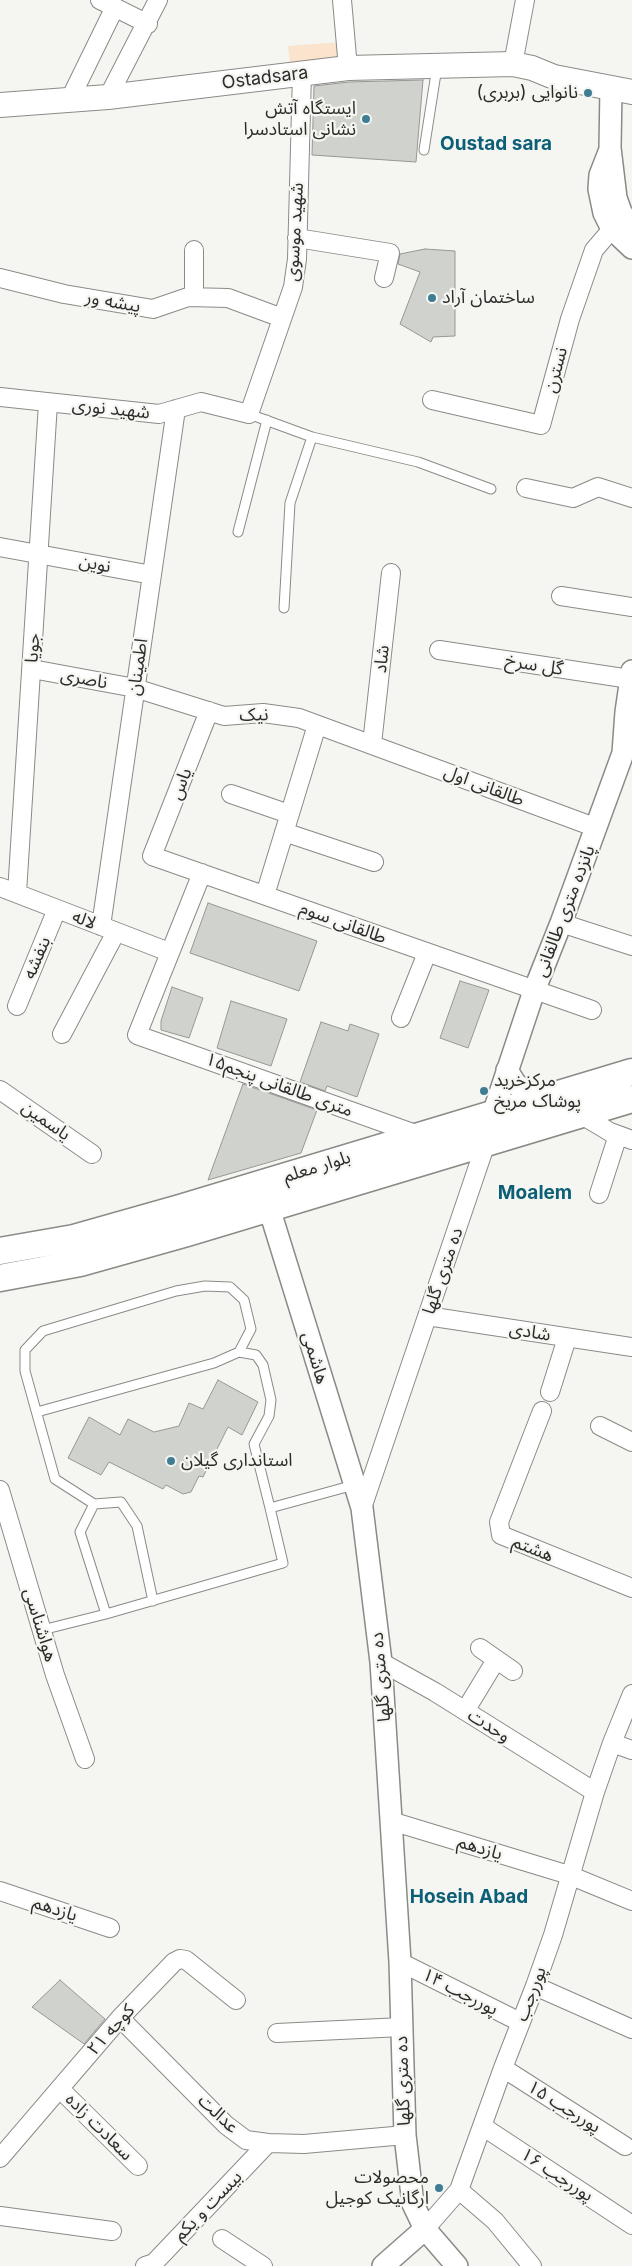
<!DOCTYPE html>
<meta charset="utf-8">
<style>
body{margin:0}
canvas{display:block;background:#f5f6f1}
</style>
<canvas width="632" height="2266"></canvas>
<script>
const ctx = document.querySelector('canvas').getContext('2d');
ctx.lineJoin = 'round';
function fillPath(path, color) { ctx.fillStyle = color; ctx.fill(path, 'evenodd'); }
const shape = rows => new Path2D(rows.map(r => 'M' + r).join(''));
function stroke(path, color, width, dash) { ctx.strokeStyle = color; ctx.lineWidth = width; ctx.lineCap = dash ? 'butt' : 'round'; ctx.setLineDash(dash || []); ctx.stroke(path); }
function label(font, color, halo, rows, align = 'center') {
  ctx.font = font + ' Inter,"Noto Sans Arabic",sans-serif'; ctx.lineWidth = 4.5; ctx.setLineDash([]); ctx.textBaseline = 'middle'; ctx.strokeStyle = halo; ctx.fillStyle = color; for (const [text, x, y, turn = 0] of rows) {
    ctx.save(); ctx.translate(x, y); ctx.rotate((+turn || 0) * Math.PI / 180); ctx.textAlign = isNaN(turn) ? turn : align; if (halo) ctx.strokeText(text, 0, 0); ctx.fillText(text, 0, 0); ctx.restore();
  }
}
const green = shape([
 [339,42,339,59,290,63,288,46]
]);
const building = shape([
 [423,80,416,162,312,155,314,86,349,82,423,80],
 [425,249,455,251,455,336,433,337,431,342,400,324,420,272,398,264,400,254,425,249],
 [208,903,317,941,299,991,190,953,208,903],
 [460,981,489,990,468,1048,440,1038,460,981],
 [172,987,203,998,189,1038,161,1030,161,1021,172,987],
 [231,1001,287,1019,271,1066,217,1048,231,1001],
 [321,1022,348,1031,350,1024,379,1034,357,1097,327,1086,325,1091,300,1082,321,1022],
 [243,1084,317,1110,301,1153,208,1180,243,1084],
 [218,1380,258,1402,242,1435,228,1427,203,1477,199,1476,191,1492,183,1494,166,1485,163,1489,109,1462,101,1475,68,1458,89,1417,120,1435,128,1419,154,1432,179,1426,189,1403,203,1409,218,1380],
 [60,1980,105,2019,84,2044,32,2007,60,1980]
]);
const service = shape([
 [424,150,437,67],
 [249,414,312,437,418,462,491,489],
 [238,532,267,420],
 [284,608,290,503,312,437],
 [239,1352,256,1355,263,1365,271,1400,269,1416,254,1444,270,1508],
 [37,1412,214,1363,239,1352,251,1329,244,1300,230,1287,205,1286,176,1291,43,1331,25,1350,25,1371,55,1479,94,1504],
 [106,1614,80,1532,94,1504,121,1502,137,1526,153,1601],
 [42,1630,106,1614,283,1563,270,1508,354,1485]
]);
const minor = shape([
 [100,0,148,24],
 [342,0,348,68],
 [513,64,525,0],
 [108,97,158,0],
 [69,101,115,7],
 [297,238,390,253,384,278],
 [0,278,64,294,153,309,188,297,228,298,282,318],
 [194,297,194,250],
 [0,397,159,414,201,402,249,414,293,287,297,259,302,73],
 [432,400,541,425,570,319,594,250,612,229,623,224],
 [526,488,573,498,598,487,632,498],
 [0,547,152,575],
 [561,596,632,607],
 [439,650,630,679],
 [32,669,135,688,224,716,263,713,299,718,597,828],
 [209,711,152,856,592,1010],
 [372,744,391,573],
 [231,794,289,814],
 [284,832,374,862],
 [202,873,137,1035,421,1136],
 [0,887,169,952],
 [17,893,48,403],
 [265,895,317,725],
 [561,923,632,946],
 [101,926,176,409],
 [17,1006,57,909],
 [401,1018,427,953],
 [62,1034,116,932],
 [0,1090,92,1154],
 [580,1114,610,1132,632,1140],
 [599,1194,618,1135],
 [427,1316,632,1347],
 [550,1392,567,1338],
 [542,1411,499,1522,501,1535,632,1588],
 [600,1426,632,1442],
 [0,1490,55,1675,85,1759],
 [362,1508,486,1143],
 [480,1648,513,1671],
 [381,1662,435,1692,595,1792],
 [465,1711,496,1660],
 [612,1743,632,1750],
 [391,1821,569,1875,632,1901],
 [0,1891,110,1928],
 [400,1962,520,2022],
 [535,1986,632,2029],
 [120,2018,226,2125,246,2140,268,2143,304,2144,405,2135],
 [277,2033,402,2027],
 [503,2068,625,2146],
 [60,2089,138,2166],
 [482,2126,632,2225],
 [0,2158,120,2018,174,1962,180,1959,186,1960,236,2000],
 [459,2190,495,2221,532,2266],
 [0,2216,112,2231],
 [425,2229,459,2190,503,2068,535,1986,553,1935,595,1792,612,1743,632,1694],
 [222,2239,263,2266],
 [145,2266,154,2263,268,2143]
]);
const tertiary = shape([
 [611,88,610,148,616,198,621,212,632,229],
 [609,152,600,175,599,189,604,213,612,229,632,248],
 [507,1070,515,1083,525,1092,545,1098],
 [493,1114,534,991,561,923,623,753,626,712,632,671],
 [269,1208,362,1508,381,1662,400,1962,405,2135,413,2204,425,2229,457,2266],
 [383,2266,425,2229]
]);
const secondary = shape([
 [0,105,108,97,348,68,513,64,532,68,554,77,632,92]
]);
const primary = shape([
 [0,1251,74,1238,180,1208,632,1072],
 [0,1278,80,1263,187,1233,632,1099]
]);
const markers = [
 [588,93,5,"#3e7d92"],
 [366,119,5,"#3e7d92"],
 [432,298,5,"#3e7d92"],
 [484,1091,5,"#3e7d92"],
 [171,1461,5,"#3e7d92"],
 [439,2188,5,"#3e7d92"]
];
const streetNames = [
 ["Ostadsara",265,78,-7],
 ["شهید موسوی",295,232,-87],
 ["پیشه ور",113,302,10],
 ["نسترن",556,370,-75],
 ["شهید نوری",111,409,6],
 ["نوین",95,564,11],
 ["جویا",33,648,-86],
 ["شاد",382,659,-83],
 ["گل سرخ",534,665,9],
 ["اطمینان",138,667,-82],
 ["ناصری",84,679,10],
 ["نیک",254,715,-1],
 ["یاس",181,784,-69],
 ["طالقانی اول",484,786,21],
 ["پانزده متری طالقانی",565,911,-69],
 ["لاله",84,920,21],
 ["طالقانی سوم",343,923,20],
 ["بنفشه",37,958,-67],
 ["۱۵متری طالقانی پنجم",279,1085,20],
 ["یاسمین",46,1121,35],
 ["بلوار معلم",317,1167,-17],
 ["ده متری گلها",443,1271,-71],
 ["شادی",530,1332,9],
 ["هاشمی",315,1358,73],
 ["هشتم",533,1549,22],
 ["هواشناسی",40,1625,73],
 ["ده متری گلها",381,1677,-95],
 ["وحدت",489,1726,32],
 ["یازدهم",480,1848,17],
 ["یازدهم",55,1909,18],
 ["پوررجب ۱۴",460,1992,27],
 ["پوررجب",531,1994,-69],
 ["کوچه ۲۱",111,2030,-48],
 ["ده متری گلها",403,2081,-92],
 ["پوررجب ۱۵",564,2107,32],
 ["عدالت",218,2114,43],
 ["سعادت زاده",99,2127,45],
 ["پوررجب ۱۶",557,2175,33],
 ["بیست و یکم",208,2206,-46]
];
const poiNames = [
 ["نانوایی (بربری)",578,93],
 ["ایستگاه آتش",356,109],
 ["نشانی استادسرا",356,130],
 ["ساختمان آراد",442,298,"left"],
 ["مرکزخرید",494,1081,"left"],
 ["پوشاک مریخ",494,1102,"left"],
 ["استانداری گیلان",181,1461,"left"],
 ["محصولات",429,2178],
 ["ارگانیک کوجیل",429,2199]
];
const neighbourhoodNames = [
 ["Oustad sara",496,144],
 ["Moalem",535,1193],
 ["Hosein Abad",469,1897]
];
fillPath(green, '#fae4cd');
fillPath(building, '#d0d2ce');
stroke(building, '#969895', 1);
stroke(service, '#8a8b87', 11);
stroke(minor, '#8a8b87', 20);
stroke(tertiary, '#8a8b87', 24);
stroke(secondary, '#8a8b87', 26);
stroke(primary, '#8a8b87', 29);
stroke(service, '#fff', 9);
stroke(minor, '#fff', 18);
stroke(tertiary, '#fff', 21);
stroke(secondary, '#fff', 24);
stroke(primary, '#fff', 26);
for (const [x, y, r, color] of markers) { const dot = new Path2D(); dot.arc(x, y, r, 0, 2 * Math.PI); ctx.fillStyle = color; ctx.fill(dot); stroke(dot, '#f5f6f1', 2); }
label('18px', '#2c2d2b', '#f5f6f1', streetNames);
label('18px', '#2c2d2b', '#f5f6f1', poiNames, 'right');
label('bold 19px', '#0c5f76', '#f5f6f1', neighbourhoodNames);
</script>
